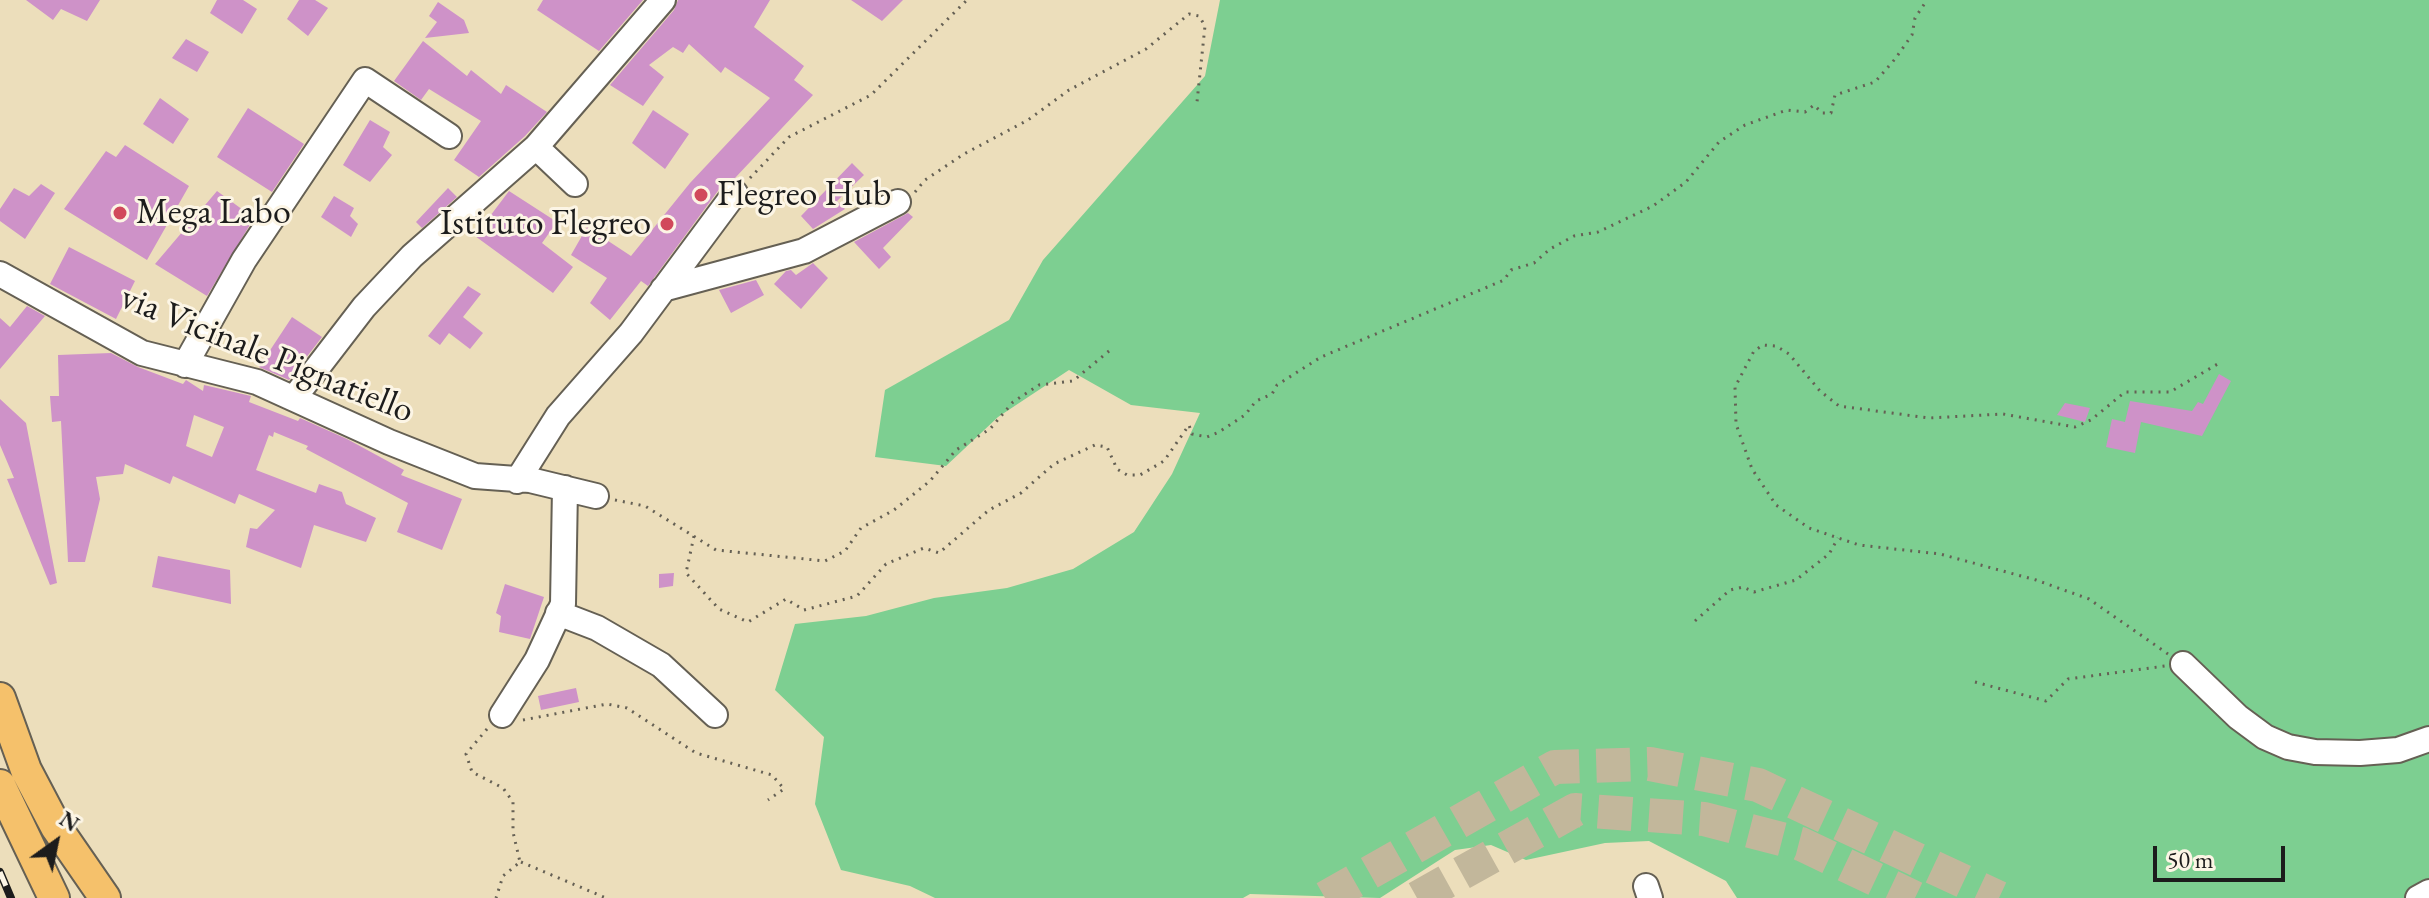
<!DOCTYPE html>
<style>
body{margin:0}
#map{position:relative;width:2429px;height:898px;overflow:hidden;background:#ecdebb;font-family:"EB Garamond",serif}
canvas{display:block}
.north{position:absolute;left:16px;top:802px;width:80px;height:80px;-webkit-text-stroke:6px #fcf5e5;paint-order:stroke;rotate:33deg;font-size:22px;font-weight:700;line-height:32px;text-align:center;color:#1c1c1c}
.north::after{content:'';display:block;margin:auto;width:28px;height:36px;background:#1c1c1c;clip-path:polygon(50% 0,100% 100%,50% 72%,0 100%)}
.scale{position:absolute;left:2153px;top:846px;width:132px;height:36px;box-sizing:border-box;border:4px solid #1c1c1c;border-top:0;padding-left:10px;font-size:24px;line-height:28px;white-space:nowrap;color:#1c1c1c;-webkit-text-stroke:6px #fcf5e5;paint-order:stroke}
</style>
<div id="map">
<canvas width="2429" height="898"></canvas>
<div class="north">N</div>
<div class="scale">50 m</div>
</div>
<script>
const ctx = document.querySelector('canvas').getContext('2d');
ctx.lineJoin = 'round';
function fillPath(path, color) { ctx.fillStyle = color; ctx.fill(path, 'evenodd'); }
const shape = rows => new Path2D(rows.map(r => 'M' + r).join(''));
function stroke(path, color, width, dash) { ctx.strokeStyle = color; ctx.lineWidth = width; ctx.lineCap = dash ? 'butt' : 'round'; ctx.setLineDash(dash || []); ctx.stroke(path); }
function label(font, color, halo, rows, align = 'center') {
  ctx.font = font + ' "EB Garamond",serif'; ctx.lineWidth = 6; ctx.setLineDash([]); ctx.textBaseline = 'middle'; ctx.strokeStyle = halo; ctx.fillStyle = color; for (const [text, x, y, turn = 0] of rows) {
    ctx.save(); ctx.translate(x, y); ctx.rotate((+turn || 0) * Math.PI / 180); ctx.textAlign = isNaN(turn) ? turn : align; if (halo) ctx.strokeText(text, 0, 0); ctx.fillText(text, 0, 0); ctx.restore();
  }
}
const green = shape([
 [1220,0,2429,0,2429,898,1737,898,1726,881,1649,841,1605,843,1526,860,1491,845,1455,850,1380,898,1250,894,1243,898,935,898,910,886,841,870,815,804,824,737,775,690,795,624,866,616,934,598,1007,588,1073,569,1134,532,1172,474,1200,413,1131,405,1069,370,998,417,946,466,875,457,885,390,1009,320,1043,260,1205,76]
]);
const building = shape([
 [26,0,100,0,87,21,61,9,53,20],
 [217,0,243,0,257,9,242,34,210,13],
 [299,0,315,0,328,8,308,36,287,19],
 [543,0,643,0,599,51,537,10],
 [678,0,770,0,754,27,804,66,794,80,813,95,735,178,723,184,648,286,641,281,610,320,590,303,607,278,571,255,587,227,631,256,690,183,770,98,725,67,721,73,689,44,683,53,673,47,649,65,664,77,643,106,610,85,674,10],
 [851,0,903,0,882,21],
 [438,2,464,20,469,33,425,38,437,22,429,16],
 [186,39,209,52,197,72,172,58],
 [423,41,467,76,471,70,501,94,506,85,547,112,525,136,479,177,454,160,481,121,429,89,421,100,394,81],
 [160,98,189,119,173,144,143,124],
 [248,108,304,144,272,192,217,157],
 [653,110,689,134,665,169,632,143],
 [370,120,390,132,383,147,392,155,370,182,343,165],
 [125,145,189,186,147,260,64,209,106,151,116,157],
 [852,163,864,175,837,201,845,209,813,229,801,216],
 [41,184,55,193,25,239,0,221,0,209,14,188,29,196],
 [448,188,457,197,422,228,416,222],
 [217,191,254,218,207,296,155,264],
 [509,191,557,222,542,243,573,267,553,293,475,236],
 [334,196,354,208,350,216,358,224,351,237,321,217],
 [908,213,913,217,883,248,891,257,879,269,854,242],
 [69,247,135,281,116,319,50,284],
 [813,263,828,278,801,309,774,284,786,271,791,270,796,275],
 [756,280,764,295,731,313,719,290],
 [468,286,481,294,463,317,483,333,470,349,449,333,440,345,428,336],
 [27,306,45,316,0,369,0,318,10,327],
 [292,317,322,337,289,380,259,367],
 [111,353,138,367,183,384,186,380,203,391,204,385,251,396,249,402,298,421,300,418,347,439,404,470,401,475,462,499,442,550,397,532,408,503,306,449,308,446,274,432,273,437,269,435,256,470,316,493,319,484,342,492,346,504,376,518,366,542,314,525,301,568,246,547,250,528,257,529,275,510,239,494,235,504,173,476,170,484,125,464,123,474,96,477,100,499,85,562,68,562,61,421,52,422,50,396,59,396,58,355],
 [194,415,224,427,212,457,186,446],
 [2219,374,2231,381,2202,436,2141,422,2135,453,2106,447,2112,419,2125,422,2130,401,2192,411,2198,402,2203,404],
 [0,399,26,423,57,583,50,585,7,479,14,478,0,445],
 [2065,403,2090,408,2085,422,2057,415],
 [158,556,230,570,231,604,152,587],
 [674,573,673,586,659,588,659,574],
 [505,584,544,597,530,639,499,632,501,616,496,613],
 [576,688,579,702,541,710,538,696]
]);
const highwayTunnel = shape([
 [1325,898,1555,767,1650,764,1758,785,1999,898],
 [1417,898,1575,810,1704,819,1801,844,1915,898]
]);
const path = shape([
 [750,178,789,137,871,95,967,0],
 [915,192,925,180,964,154,1028,120,1069,90,1146,49,1189,14,1199,16,1205,26,1197,102],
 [615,500,645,506,716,550,825,561,845,551,861,528,894,510,930,481,956,450,990,429,1013,402,1039,385,1073,381,1109,351],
 [694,536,686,573,719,609,748,622,786,599,804,610,857,596,886,564,924,548,939,553,989,510,1021,493,1054,464,1095,445,1107,447,1117,469,1127,475,1140,475,1164,461,1189,425,1192,434,1207,437,1219,432,1245,415,1256,401,1272,394,1277,385,1321,357,1504,280,1511,270,1534,263,1550,249,1574,236,1598,232,1653,206,1686,182,1719,142,1745,125,1787,110,1805,112,1814,105,1822,113,1831,113,1835,95,1875,82,1895,59,1912,35,1915,18,1927,0],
 [1695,621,1730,590,1743,587,1754,592,1796,580,1829,554,1838,538],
 [2168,654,2089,599,2036,580,1940,554,1859,545,1809,528,1776,505,1752,469,1736,424,1735,387,1754,351,1763,345,1776,346,1789,354,1820,391,1839,406,1929,418,2003,414,2075,427,2091,420,2125,392,2170,392,2221,362],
 [1975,682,2046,701,2068,679,2165,666],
 [523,720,607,704,627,708,696,753,772,775,784,789,768,800],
 [487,729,466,754,472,772,503,788,513,802,513,832,520,862,503,876,496,898],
 [521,862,606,898]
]);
const minor = shape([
 [536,147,575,184],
 [0,274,142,353,257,382,389,442,475,476,530,480,596,496],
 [663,289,804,251,898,202],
 [185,365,244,260,365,80,449,136],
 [294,398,364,307,412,256,536,147,663,0],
 [517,481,558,416,631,333,735,193],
 [558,613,597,628,661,665,715,715],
 [2183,664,2238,717,2265,737,2288,747,2315,752,2360,753,2398,750,2429,739],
 [502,715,537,660,563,604,565,488],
 [1646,886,1650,898],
 [2418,898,2429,892]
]);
const major = shape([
 [0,698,26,770,56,827,105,898],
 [0,785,54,898]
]);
const rail = shape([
 [0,872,11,898]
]);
const markers = [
 [701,195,8,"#d1495b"],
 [120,213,8,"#d1495b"],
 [667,224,8,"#d1495b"]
];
const poiNames = [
 ["Flegreo Hub",717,195],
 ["Mega Labo",136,213],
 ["Istituto Flegreo",651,224,"right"]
];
const streetNames = [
 ["via Vicinale Pignatiello",267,355,22]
];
fillPath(green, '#7dcf91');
fillPath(building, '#ce92c8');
stroke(highwayTunnel, '#c2b79b', 34, [34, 17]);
stroke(minor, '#656054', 28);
stroke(major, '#656054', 34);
stroke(path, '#656054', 3, [2, 6]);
stroke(minor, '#fff', 24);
stroke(major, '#f5c16b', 30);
stroke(rail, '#1c1c1c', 8);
stroke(rail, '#fcf5e5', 5, [15]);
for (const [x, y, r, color] of markers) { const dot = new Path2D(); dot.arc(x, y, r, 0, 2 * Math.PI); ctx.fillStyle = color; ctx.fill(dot); stroke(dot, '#fcf5e5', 3); }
label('36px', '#1c1c1c', '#fcf5e5', poiNames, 'left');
label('36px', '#1c1c1c', '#fcf5e5', streetNames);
</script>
